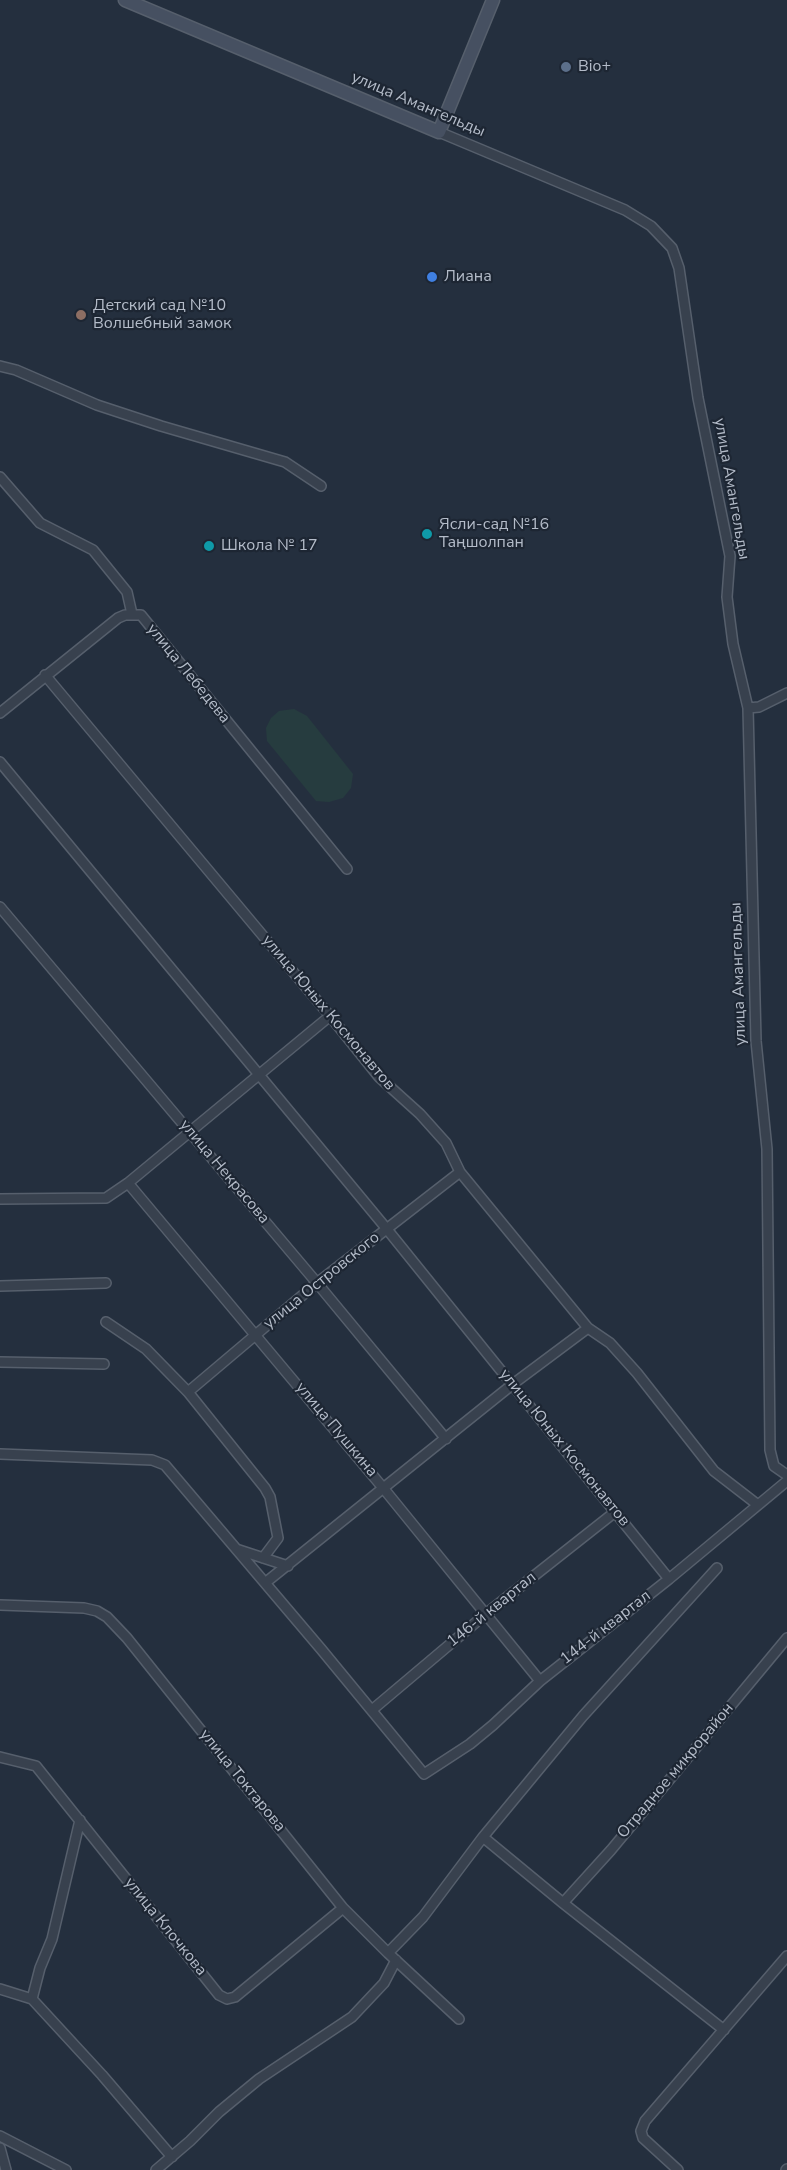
<!DOCTYPE html>
<meta charset="utf-8">
<style>
body{margin:0}
canvas{display:block;background:#242f3e}
</style>
<canvas width="787" height="2170"></canvas>
<script>
const ctx = document.querySelector('canvas').getContext('2d');
ctx.lineJoin = 'round';
function fillPath(path, color) { ctx.fillStyle = color; ctx.fill(path, 'evenodd'); }
const shape = rows => new Path2D(rows.map(r => 'M' + r).join(''));
function stroke(path, color, width, dash) { ctx.strokeStyle = color; ctx.lineWidth = width; ctx.lineCap = dash ? 'butt' : 'round'; ctx.setLineDash(dash || []); ctx.stroke(path); }
function label(font, color, halo, rows, align = 'center') {
  ctx.font = font + ' "Nunito Sans",sans-serif'; ctx.lineWidth = 4.5; ctx.setLineDash([]); ctx.textBaseline = 'middle'; ctx.strokeStyle = halo; ctx.fillStyle = color; for (const [text, x, y, turn = 0] of rows) {
    ctx.save(); ctx.translate(x, y); ctx.rotate((+turn || 0) * Math.PI / 180); ctx.textAlign = isNaN(turn) ? turn : align; if (halo) ctx.strokeText(text, 0, 0); ctx.fillText(text, 0, 0); ctx.restore();
  }
}
const green = shape([
 [294,709,307,716,353,774,351,788,343,798,329,802,316,801,267,741,266,728,271,718,279,711]
]);
const street = shape([
 [439,132,625,210,651,226,672,248,679,268,698,398,730,556,727,597,733,644,748,708,756,1041,767,1149,770,1450,774,1466,787,1475],
 [0,366,16,370,97,405,161,426,285,462,321,486],
 [0,477,40,523,93,550,127,592,132,614],
 [45,675,330,1016,379,1077,420,1114,446,1143,460,1172,588,1328,610,1343,637,1373,714,1471,758,1505],
 [748,708,759,707,787,693],
 [0,713,118,618,125,615,141,615,347,869],
 [0,762,386,1228,669,1579],
 [0,907,317,1283,446,1439],
 [128,1183,384,1489,540,1681],
 [0,1199,106,1198,128,1183,330,1016],
 [0,1286,106,1283],
 [106,1322,146,1349,188,1392,265,1488,270,1497,278,1538,263,1558],
 [0,1362,104,1364],
 [188,1392,317,1283,460,1172],
 [0,1454,152,1460,165,1465,321,1649,424,1774,470,1744,493,1725,540,1681,669,1579,787,1481],
 [236,1549,288,1566],
 [265,1583,513,1384,588,1328],
 [0,1605,84,1608,97,1611,107,1617,127,1638,343,1908,388,1953,459,2019],
 [372,1710,487,1613,615,1512],
 [0,1757,36,1766,219,1995,227,1999,235,1997,343,1908],
 [483,1837,563,1903,724,2030],
 [563,1903,611,1850,787,1638],
 [388,1953,423,1917,483,1837,583,1716,717,1568],
 [0,1989,32,1999,102,2075,172,2157],
 [32,1999,40,1968,52,1939,80,1820],
 [0,2136,66,2170],
 [0,2148,6,2170],
 [156,2170,190,2141,219,2112,259,2079,352,2017,384,1983,396,1960],
 [678,2170,643,2138,641,2131,645,2121,787,1956],
 [786,2170,787,2169]
]);
const secondary = shape([
 [125,0,439,132,493,0]
]);
const markers = [
 [566,67,6,"#5c6f8a"],
 [432,277,6,"#3f7fe0"],
 [81,315,6,"#8d6e63"],
 [427,534,6,"#0f9aa8"],
 [209,546,6,"#0f9aa8"]
];
const poiNames = [
 ["Bio+",578,67],
 ["Лиана",444,277],
 ["Детский сад №10",93,306],
 ["Волшебный замок",93,324],
 ["Ясли-сад №16",439,525],
 ["Таңшолпан",439,543],
 ["Школа № 17",221,546]
];
const streetNames = [
 ["улица Амангельды",418,105,23],
 ["улица Амангельды",731,489,80],
 ["улица Лебедева",188,674,51],
 ["улица Амангельды",739,974,-92],
 ["улица Юных Космонавтов",328,1013,50],
 ["улица Некрасова",224,1172,50],
 ["улица Островского",322,1281,-39],
 ["улица Пушкина",336,1430,50],
 ["улица Юных Космонавтов",564,1448,51],
 ["146-й квартал",492,1610,-39],
 ["144-й квартал",606,1628,-38],
 ["Отрадное микрорайон",676,1771,-50],
 ["улица Токтарова",242,1781,51],
 ["улица Клочкова",165,1927,51]
];
fillPath(green, '#263c3f');
stroke(street, '#565f6c', 12);
stroke(secondary, '#565f6c', 15);
stroke(street, '#38414e', 9);
stroke(secondary, '#465061', 12);
for (const [x, y, r, color] of markers) { const dot = new Path2D(); dot.arc(x, y, r, 0, 2 * Math.PI); ctx.fillStyle = color; ctx.fill(dot); stroke(dot, '#1d2633', 2); }
label('16px', '#b4bcc9', '#1d2633', poiNames, 'left');
label('16px', '#b4bcc9', '#1d2633', streetNames);
</script>
